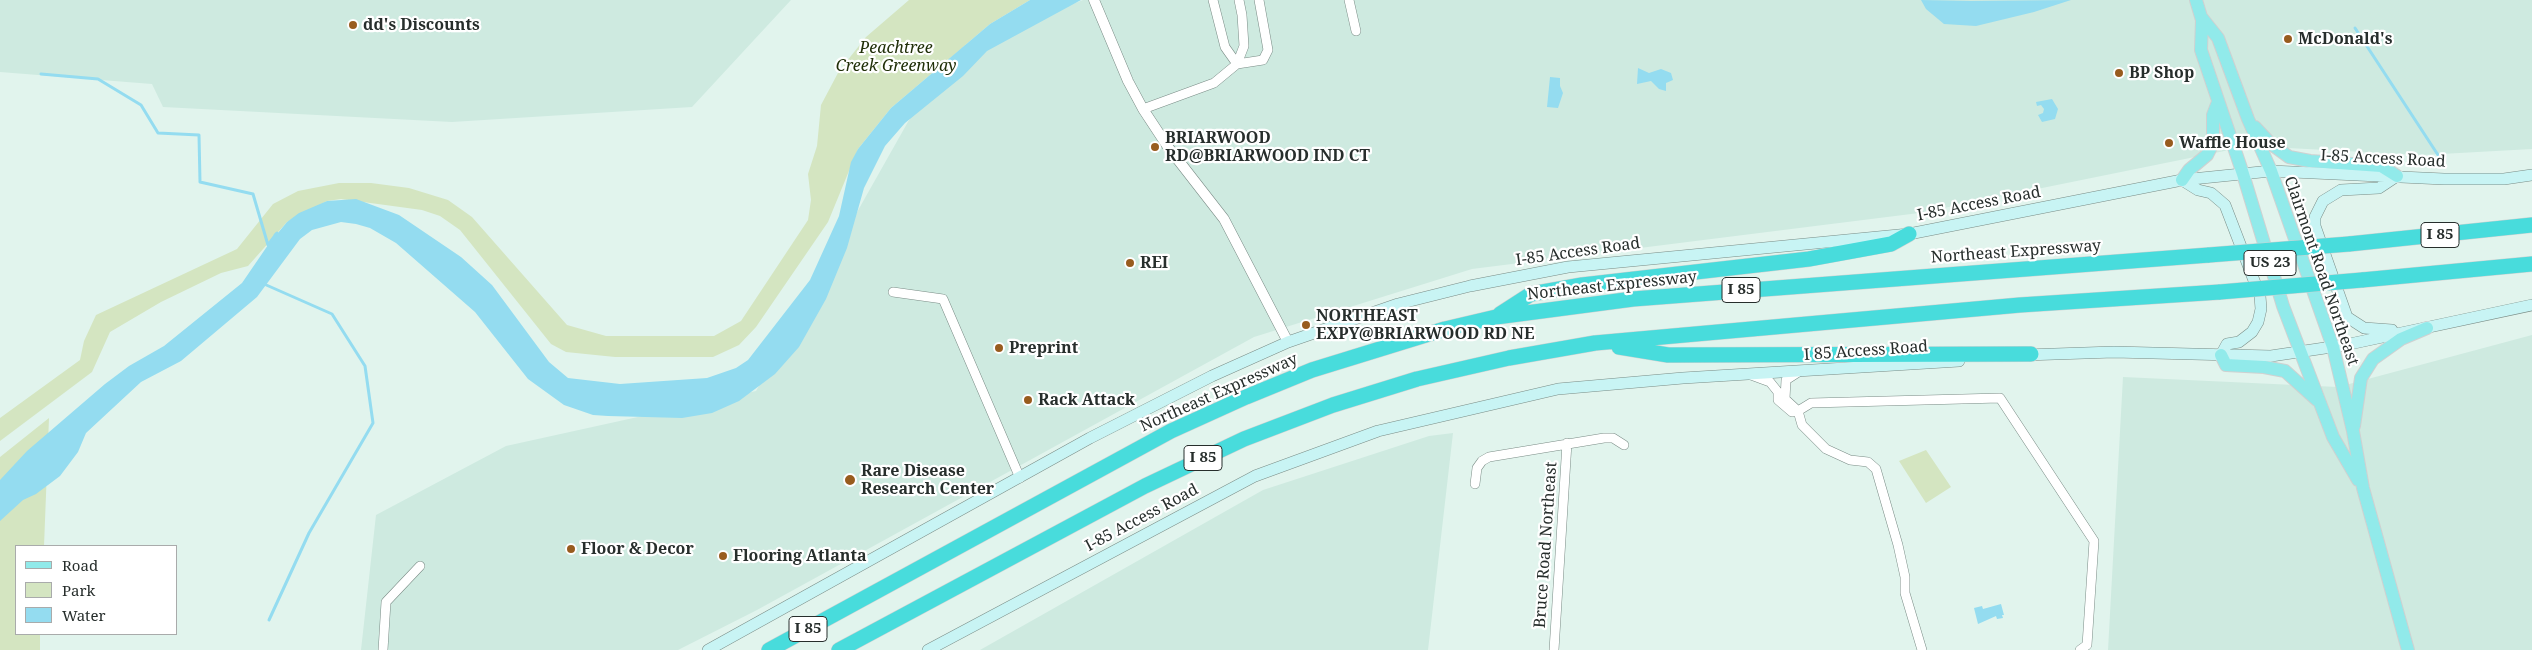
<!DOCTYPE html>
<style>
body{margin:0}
#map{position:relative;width:2532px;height:650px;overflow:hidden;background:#e1f4ed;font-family:"Noto Serif",serif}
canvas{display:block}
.legend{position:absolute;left:15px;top:545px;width:162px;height:90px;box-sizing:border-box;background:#fff;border:1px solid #a9abab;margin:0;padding:6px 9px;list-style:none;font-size:15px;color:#272e2c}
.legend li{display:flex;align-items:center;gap:10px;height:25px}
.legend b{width:25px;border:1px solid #a9abab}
</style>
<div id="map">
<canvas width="2532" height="650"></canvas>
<ul class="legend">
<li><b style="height:6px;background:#91eaea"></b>Road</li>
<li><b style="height:14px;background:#d4e5c1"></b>Park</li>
<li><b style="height:14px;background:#94dcf0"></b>Water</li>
</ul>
</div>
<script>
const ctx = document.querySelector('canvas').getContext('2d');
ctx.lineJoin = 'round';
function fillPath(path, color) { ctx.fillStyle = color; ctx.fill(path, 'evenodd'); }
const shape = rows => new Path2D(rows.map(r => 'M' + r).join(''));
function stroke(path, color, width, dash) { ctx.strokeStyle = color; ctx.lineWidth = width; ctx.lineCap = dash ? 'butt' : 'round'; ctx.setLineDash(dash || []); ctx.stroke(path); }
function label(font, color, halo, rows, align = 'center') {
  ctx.font = font + ' "Noto Serif",serif'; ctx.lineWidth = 4.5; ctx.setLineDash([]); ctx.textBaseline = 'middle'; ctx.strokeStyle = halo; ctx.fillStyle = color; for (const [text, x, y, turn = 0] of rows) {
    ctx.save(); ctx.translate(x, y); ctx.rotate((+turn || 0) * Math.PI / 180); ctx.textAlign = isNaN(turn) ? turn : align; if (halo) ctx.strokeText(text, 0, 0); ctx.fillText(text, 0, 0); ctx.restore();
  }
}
const built = shape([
 [0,0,791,0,692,107,452,122,163,107,152,84,0,72],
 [1083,0,2532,0,2532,149,2423,155,2249,146,1919,213,1472,269,1254,337,757,610,678,650,361,650,376,515,506,446,756,391,948,51],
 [2532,335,2532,650,2108,650,2123,377,2338,387],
 [1453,433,1428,650,980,650,1263,490,1429,436]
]);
const green = shape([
 [909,0,1030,0,990,24,891,108,858,149,828,222,756,327,739,345,713,357,615,357,566,352,551,344,460,230,440,216,422,210,341,199,327,201,287,222,248,266,221,273,161,302,110,332,92,372,0,441,0,418,80,360,84,341,96,315,237,249,273,204,298,191,339,183,371,183,409,188,448,200,472,217,567,325,606,336,714,336,741,321,808,220,811,200,808,174,817,146,821,105,839,71,866,37],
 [49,418,44,546,16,546,16,634,40,634,40,650,0,650,0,457],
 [1926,450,1951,487,1926,503,1899,461]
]);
const water = shape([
 [1030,0,1081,0,987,51,963,76,905,123,885,146,864,188,847,248,826,299,799,347,775,374,739,401,712,413,682,418,608,416,593,415,564,405,528,379,475,312,396,243,370,228,356,224,341,222,312,230,300,239,257,297,181,361,141,382,86,433,78,452,60,476,36,494,23,500,0,521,0,480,27,451,105,384,129,366,164,346,242,283,268,245,287,222,299,213,327,201,356,199,399,215,461,257,492,285,549,362,568,378,620,384,707,378,736,368,748,360,810,280,839,216,851,162,858,149,891,108,990,24],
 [1921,0,1972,1,2071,0,2034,12,1976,26,1944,24,1926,9],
 [1638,68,1649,73,1661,69,1671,73,1673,80,1666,83,1666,91,1659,89,1651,81,1637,84],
 [1550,77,1560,78,1560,86,1563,93,1558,108,1547,107],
 [2052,99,2058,109,2055,119,2042,122,2038,115,2043,113,2044,109,2041,105,2037,106,2036,102],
 [2001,604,2004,615,2002,615,2003,618,1997,619,1996,616,1978,624,1974,608,1982,606,1983,609]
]);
const stream = shape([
 [2355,28,2440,158],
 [41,74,98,79,141,105,158,133,199,135,200,182,253,194,268,245,277,233,275,235],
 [264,284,332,314,365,366,373,423,309,533,269,620]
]);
const minor = shape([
 [1213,0,1225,47,1237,64,1263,60,1268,50,1259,0],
 [1349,0,1356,31],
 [1143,109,1214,83,1237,64,1244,46,1242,15,1239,0],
 [893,292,943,299,1020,478],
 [1751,375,1770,382,1778,392,1778,400,1792,412,1798,411,1785,399,1786,380,1800,371],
 [1475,484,1477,468,1482,461,1489,457,1604,438,1613,438,1624,445],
 [383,650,386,602,420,566],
 [1554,650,1567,443],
 [1922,650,1905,593,1905,577,1898,545,1876,469,1868,462,1850,460,1826,449,1802,425,1798,411,1811,403,2000,398,2094,541,2087,645,2080,650]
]);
const tertiary = shape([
 [1094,0,1128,81,1143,109,1168,147,1224,219,1288,342]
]);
const secondary = shape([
 [2182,180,2198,190,2211,193,2225,205,2260,296,2261,309,2258,322,2252,332,2239,342,2227,344,2221,355],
 [2392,330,2364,328,2347,317,2315,226,2315,217,2323,201,2341,190,2379,188,2397,176],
 [2025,355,2114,352,2271,356,2345,345,2532,305],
 [708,650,1090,438,1212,376,1288,342,1398,304,1470,286,1568,267,1909,234,2182,180,2271,171,2444,179,2504,179,2532,175],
 [928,650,1255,476,1378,431,1558,389,1683,378,1959,361]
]);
const primary = shape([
 [2196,0,2202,20,2201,50,2243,174,2283,306,2333,437,2358,480],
 [2202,18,2218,38,2248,119,2271,171,2333,347,2353,431,2363,488,2408,650],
 [2255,127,2270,143,2289,157,2310,161,2381,166,2397,176],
 [2182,180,2189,170,2207,155,2213,143,2213,115,2218,102],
 [2221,355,2226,365,2264,367,2285,371,2317,400],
 [2354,426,2361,378,2373,359,2401,339,2427,328]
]);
const motorway = shape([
 [2349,244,2532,225],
 [2362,280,2532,264],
 [1500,314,1531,294,1582,285,1809,259,1891,244,1909,234],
 [1619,347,1668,355,2031,354],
 [769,650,1171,431,1246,397,1312,370,1445,329,1496,317,1633,299,2209,255],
 [839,650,1145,486,1244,439,1333,405,1417,379,1509,358,1595,343,2020,305,2220,292]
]);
const motorwayBridge = shape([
 [2209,255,2349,244],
 [2220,292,2362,280]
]);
const markers = [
 [353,25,5,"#985c1e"],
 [2288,39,5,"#985c1e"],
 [2119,73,5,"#985c1e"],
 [2169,143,5,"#985c1e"],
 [1155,147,5,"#985c1e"],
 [1130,263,5,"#985c1e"],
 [1306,325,5,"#985c1e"],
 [999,348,5,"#985c1e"],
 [1028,400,5,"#985c1e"],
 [850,480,6,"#985c1e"],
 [571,549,5,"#985c1e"],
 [723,556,5,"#985c1e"]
];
const shields = [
 [2440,235,38],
 [2270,263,52],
 [1741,290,38],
 [1203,458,38],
 [808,629,38]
];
const shieldNames = [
 ["I 85",2440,235],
 ["US 23",2270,263],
 ["I 85",1741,290],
 ["I 85",1203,458],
 ["I 85",808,629]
];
const poiNames = [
 ["dd's Discounts",363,25],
 ["McDonald's",2298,39],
 ["BP Shop",2129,73],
 ["BRIARWOOD",1165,138],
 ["RD@BRIARWOOD IND CT",1165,156],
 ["Waffle House",2179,143],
 ["REI",1140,263],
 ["NORTHEAST",1316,316],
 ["EXPY@BRIARWOOD RD NE",1316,334],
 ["Preprint",1009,348],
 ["Rack Attack",1038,400],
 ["Rare Disease",861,471],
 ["Research Center",861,489],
 ["Floor & Decor",581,549],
 ["Flooring Atlanta",733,556]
];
const parkNames = [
 ["Peachtree",896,48],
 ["Creek Greenway",896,66]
];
const streetNames = [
 ["I-85 Access Road",2383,159,3],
 ["I-85 Access Road",1979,204,-11],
 ["I-85 Access Road",1578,252,-8],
 ["Northeast Expressway",2016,252,-4],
 ["Clairmont Road Northeast",2321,271,71],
 ["Northeast Expressway",1612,286,-6],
 ["I 85 Access Road",1866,351,-4],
 ["Northeast Expressway",1219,393,-24],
 ["I-85 Access Road",1142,518,-28],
 ["Bruce Road Northeast",1546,545,-86]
];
fillPath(built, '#ceeae0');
fillPath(green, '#d4e5c1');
fillPath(water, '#94dcf0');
stroke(stream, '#94dcf0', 3);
stroke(minor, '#7a8c86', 10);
stroke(tertiary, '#7a8c86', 11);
stroke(secondary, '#7a8c86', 12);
stroke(primary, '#cfd1d1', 14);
stroke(motorway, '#cfd1d1', 16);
stroke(minor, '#fff', 9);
stroke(tertiary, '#fff', 10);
stroke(secondary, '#c8f4f4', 11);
stroke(primary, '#91eaea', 12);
stroke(motorway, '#48dcdc', 15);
stroke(motorwayBridge, '#cfd1d1', 16, []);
stroke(motorwayBridge, '#48dcdc', 15);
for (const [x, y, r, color] of markers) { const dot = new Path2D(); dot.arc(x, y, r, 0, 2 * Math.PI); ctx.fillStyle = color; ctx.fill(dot); stroke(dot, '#fff', 2); }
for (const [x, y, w] of shields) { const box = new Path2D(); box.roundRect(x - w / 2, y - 12.5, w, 25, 4); ctx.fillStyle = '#fff'; ctx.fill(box); stroke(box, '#272e2c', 1); }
label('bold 15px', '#272e2c', null, shieldNames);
label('bold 16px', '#272e2c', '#fff', poiNames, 'left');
label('italic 16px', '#202f08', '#fff', parkNames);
label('16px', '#272e2c', '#fff', streetNames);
</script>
